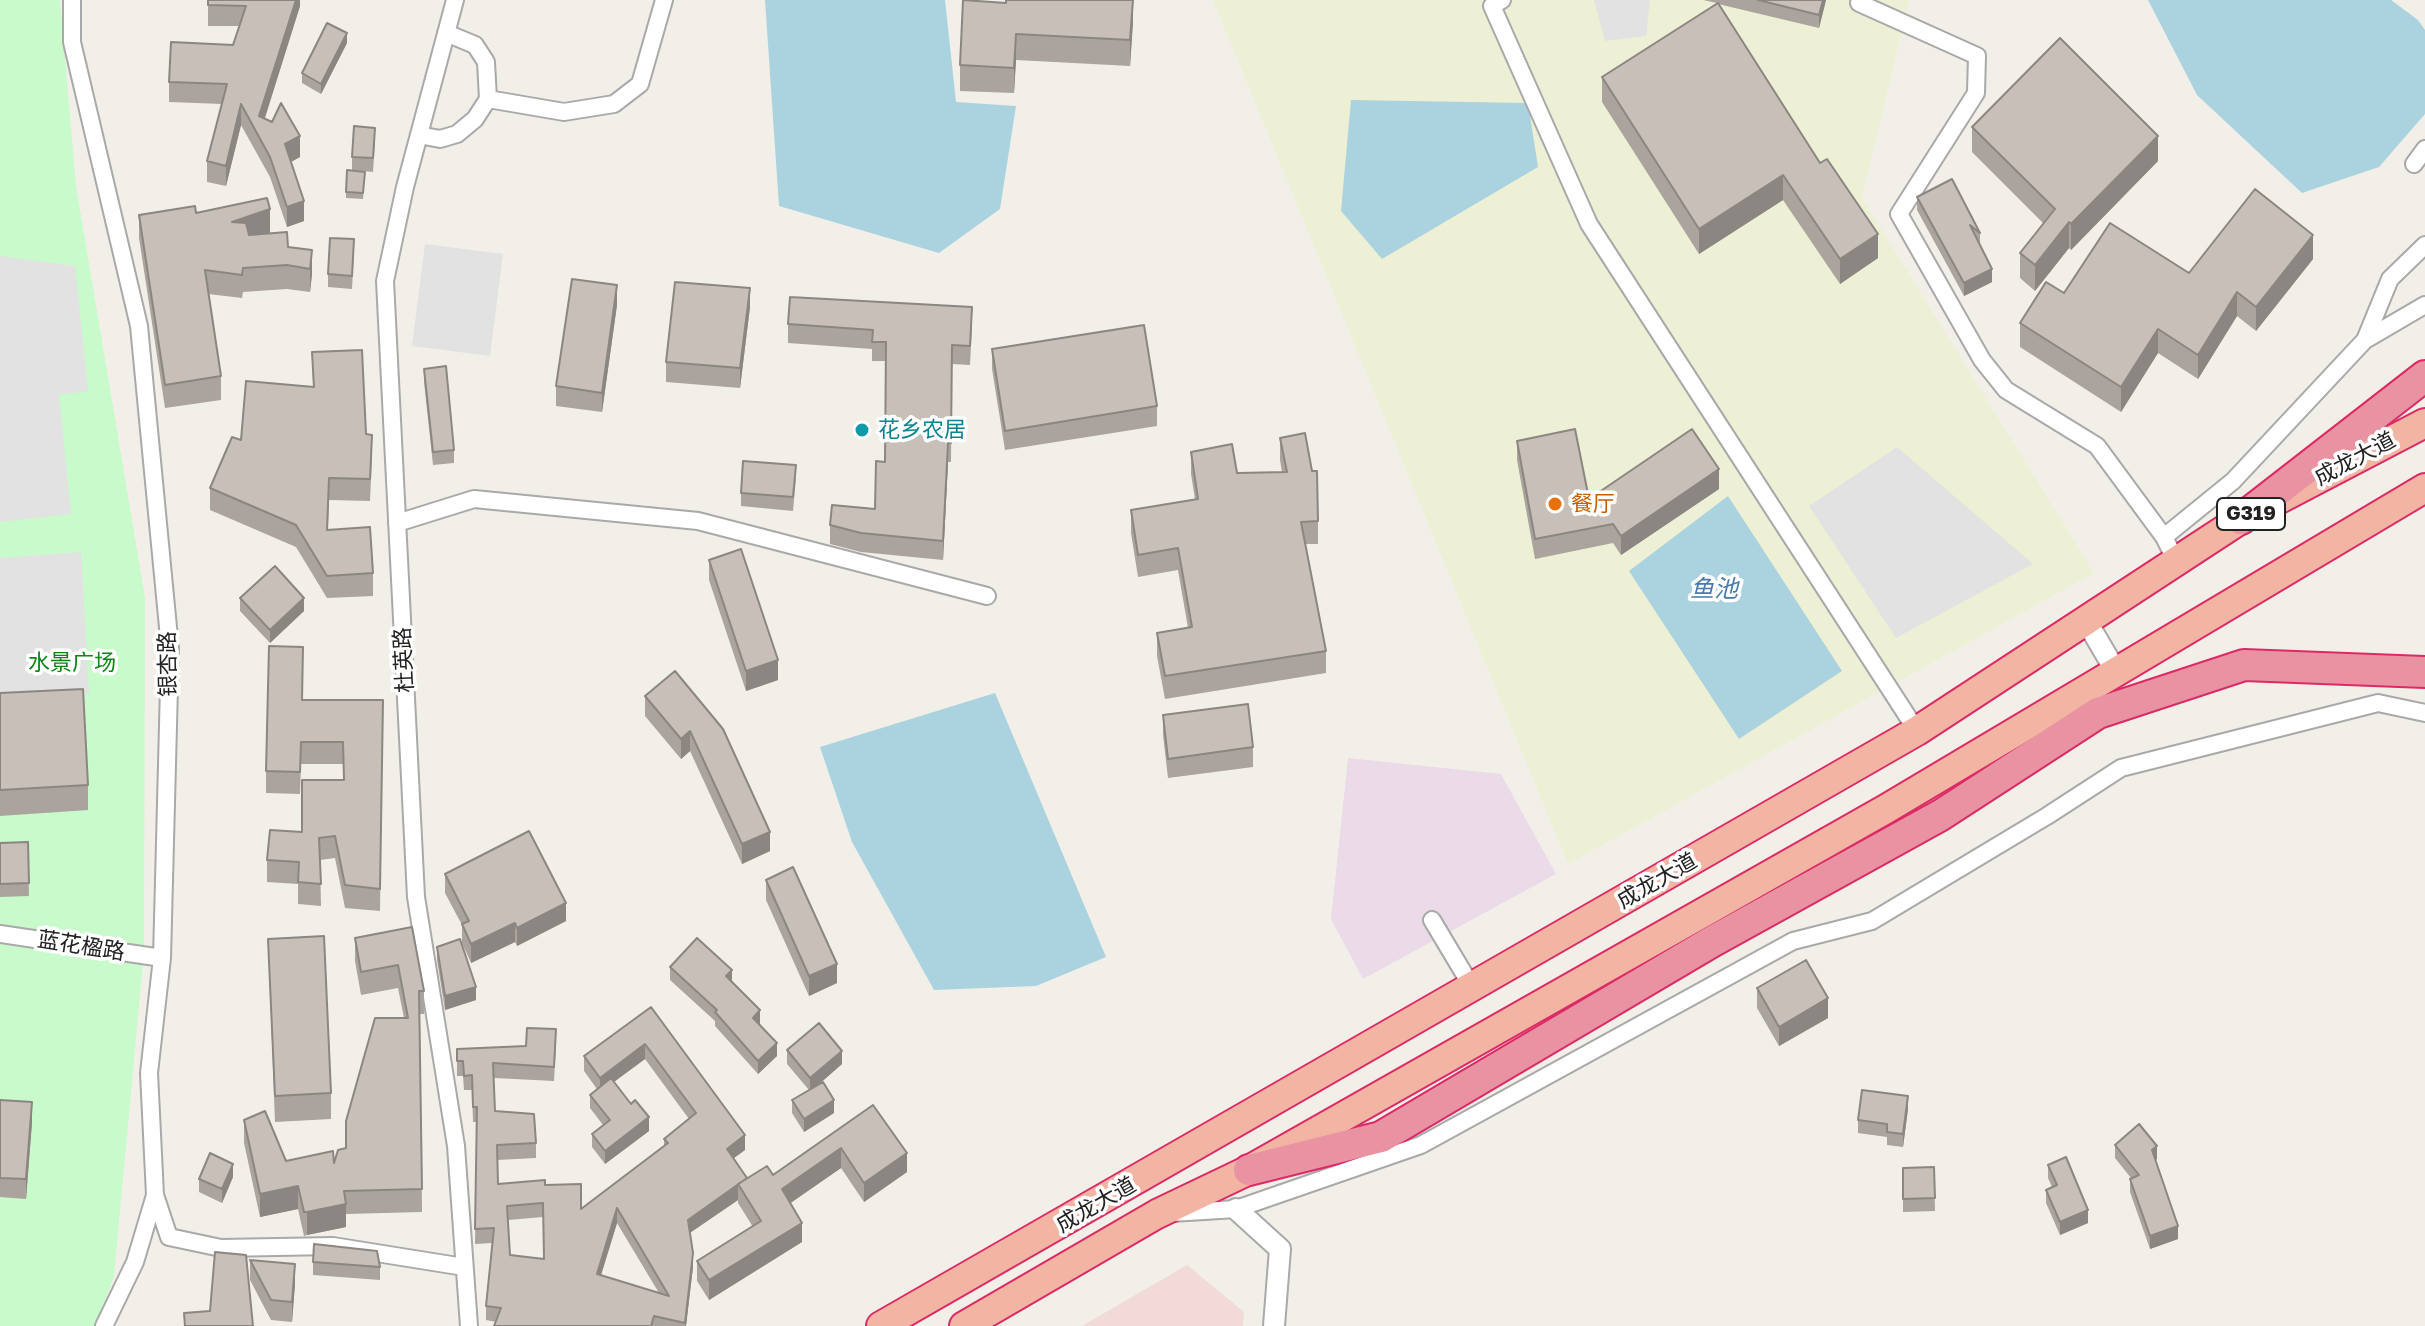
<!DOCTYPE html>
<meta charset="utf-8">
<style>
body{margin:0}
canvas{display:block;background:#f2efe9}
</style>
<canvas width="2425" height="1326"></canvas>
<script>
const ctx = document.querySelector('canvas').getContext('2d');
ctx.lineJoin = 'round';
function fillPath(path, color) { ctx.fillStyle = color; ctx.fill(path, 'evenodd'); }
const shape = rows => new Path2D(rows.map(r => 'M' + r).join(''));
function stroke(path, color, width, dash) { ctx.strokeStyle = color; ctx.lineWidth = width; ctx.lineCap = dash ? 'butt' : 'round'; ctx.setLineDash(dash || []); ctx.stroke(path); }
function label(font, color, halo, rows, align = 'center') {
  ctx.font = font + ' "Golos Text","Noto Sans SC",sans-serif'; ctx.lineWidth = 7; ctx.setLineDash([]); ctx.textBaseline = 'middle'; ctx.strokeStyle = halo; ctx.fillStyle = color; for (const [text, x, y, turn = 0] of rows) {
    ctx.save(); ctx.translate(x, y); ctx.rotate((+turn || 0) * Math.PI / 180); ctx.textAlign = isNaN(turn) ? turn : align; if (halo) ctx.strokeText(text, 0, 0); ctx.fillText(text, 0, 0); ctx.restore();
  }
}
const commercial = shape([
 [1187,1265,1244,1312,1243,1326,1082,1326]
]);
const industrial = shape([
 [1348,758,1501,774,1556,874,1363,979,1331,919]
]);
const farmland = shape([
 [1213,0,1909,0,1862,198,2094,573,1568,864]
]);
const park = shape([
 [0,0,60,0,76,186,145,598,144,952,114,1276,96,1326,0,1326]
]);
const parking = shape([
 [1594,0,1650,0,1646,36,1605,41],
 [425,244,503,254,490,356,412,346],
 [0,256,75,266,88,391,59,395,71,514,0,522],
 [1897,447,2033,564,1896,638,1809,506],
 [81,552,89,693,0,699,0,558]
]);
const water = shape([
 [765,0,945,0,956,102,1016,106,1000,209,939,253,779,206],
 [2148,0,2391,0,2418,20,2425,30,2425,114,2379,167,2302,193,2197,95],
 [1351,100,1528,103,1538,167,1382,259,1341,211],
 [1728,496,1842,671,1739,739,1629,571],
 [995,693,1106,957,1036,986,934,990,852,842,820,747]
]);
const minor = shape([
 [72,0,72,42,139,326,170,648,162,958,149,1073,155,1195,135,1262,104,1326],
 [455,0,405,187,385,281,416,897,456,1146,469,1326],
 [1502,0,1492,6,1589,224,1917,731],
 [1859,3,1977,56,1976,93,1899,214,1982,360,2006,390,2097,446,2164,537,2177,563],
 [488,99,564,112,614,104,640,84,664,0],
 [419,135,440,139,457,134,475,119,488,99,486,62,475,45,446,33],
 [2414,164,2425,149],
 [2365,340,2425,305],
 [397,523,474,499,698,521,987,596],
 [2164,537,2233,481,2365,340,2390,279,2425,245],
 [1432,920,1472,987],
 [0,934,162,958],
 [155,1195,169,1237,221,1248,333,1246,464,1267],
 [1172,1213,1236,1209,1421,1145,1793,941,1872,921,2047,816,2121,768,2378,703,2425,713]
]);
const tertiary = shape([
 [2087,622,2115,670],
 [1236,1209,1280,1249,1274,1326]
]);
const trunk = shape([
 [881,1326,1917,731,2241,519,2425,423],
 [964,1326,1157,1214,1249,1170,1886,809,2425,488]
]);
const motorway = shape([
 [2241,519,2425,376],
 [1249,1170,1381,1137,1713,941,1941,815,2098,713,2244,665,2425,672]
]);
const wall = shape([
 [208,0,300,0,300,6,264,119,300,157,291,162,304,221,287,227,270,177,241,125,226,186,207,182,207,161,222,104,169,102,169,82,233,45,239,26,208,26],
 [1703,0,1826,0,1819,28,1718,4,1878,258,1840,284,1783,200,1699,254,1602,102,1602,77,1717,3],
 [1006,3,1133,22,1130,66,1016,60,1014,93,960,91,960,65],
 [347,43,321,94,302,83,302,73],
 [1972,127,2158,161,2071,250,2069,248,2035,291,2020,278,2020,253,2043,223,1972,152],
 [375,141,373,172,352,170,352,157],
 [365,172,363,199,346,198,346,192],
 [1952,179,1980,233,1980,245,1992,282,1964,296,1917,210,1917,197],
 [196,213,270,233,288,247,312,250,312,274,310,292,287,289,243,292,242,298,208,294,221,376,221,400,165,408,139,238,139,215],
 [354,253,352,289,328,287,328,274],
 [2313,259,2256,331,2237,316,2198,379,2158,353,2121,412,2020,347,2020,323,2064,293,2189,273],
 [617,305,602,412,556,406,556,386],
 [750,307,740,388,666,382,666,362],
 [788,324,972,326,970,365,952,364,951,462,948,462,943,560,861,552,830,544,830,525,875,509,885,462,886,361,872,361,872,349,788,343],
 [992,349,1157,406,1157,426,1005,450,992,369],
 [312,352,366,434,372,457,370,501,329,500,328,530,373,573,373,596,327,598,296,547,210,510,210,488,241,440,313,386],
 [424,369,454,450,454,463,433,465,424,382],
 [1280,438,1318,521,1318,544,1305,544,1326,651,1326,673,1165,699,1157,656,1157,633,1188,628,1178,570,1138,577,1131,533,1131,510,1195,499,1191,474,1191,452,1237,473,1282,472,1280,460],
 [1517,441,1589,499,1719,489,1621,555,1613,543,1535,559,1517,460],
 [796,478,793,511,741,506,741,493],
 [709,560,778,680,746,691,709,580],
 [240,598,304,611,270,643,240,611],
 [675,671,770,851,742,864,690,751,681,759,645,716,645,696],
 [0,693,88,785,88,810,0,816],
 [302,700,383,700,380,911,345,908,335,858,320,860,321,906,298,904,298,884,267,882,267,860,302,832,344,780,343,764,301,764,300,794,266,793,266,771],
 [1163,715,1253,747,1253,767,1168,778,1163,735],
 [28,842,29,896,0,897,0,843],
 [445,874,566,921,517,946,515,942,471,963,462,943,462,925,445,893],
 [766,880,837,983,809,996,766,900],
 [412,927,424,991,424,1014,420,1014,422,1212,346,1214,346,1227,307,1235,304,1236,298,1209,260,1217,244,1143,244,1120,286,1161,334,1163,346,1148,404,1018,398,988,361,995,355,961,355,938],
 [268,939,331,1093,331,1119,275,1122],
 [437,947,476,1000,445,1010,437,960],
 [670,967,732,981,760,1023,759,1025,777,1056,758,1074,715,1026,715,1021,670,980],
 [1757,988,1828,1018,1779,1046,1757,1008],
 [651,1007,745,1150,734,1158,747,1178,773,1175,873,1105,907,1172,864,1202,841,1168,790,1203,802,1242,709,1300,697,1281,697,1261,753,1227,738,1203,738,1200,690,1233,693,1267,686,1326,494,1326,496,1322,486,1320,486,1306,492,1243,475,1244,477,1122,473,1122,472,1090,464,1090,463,1076,457,1076,457,1049,556,1044,554,1081,494,1078,495,1111,536,1143,536,1158,497,1160,498,1184,545,1185,581,1209,664,1146,664,1139,689,1119,645,1059,614,1082,649,1131,605,1164,592,1147,592,1134,603,1125,590,1108,590,1095,597,1089,584,1071,584,1056],
 [543,1217,544,1259,510,1255,508,1220],
 [617,1223,659,1293,601,1275],
 [787,1050,842,1064,819,1084,834,1113,804,1132,792,1113,792,1100,809,1090,787,1064],
 [0,1100,32,1122,26,1199,0,1197],
 [1908,1109,1903,1147,1887,1145,1887,1137,1858,1133,1858,1120],
 [2115,1145,2157,1159,2155,1160,2178,1239,2150,1249,2130,1192,2130,1179,2131,1178,2115,1158],
 [2048,1165,2088,1223,2060,1235,2046,1203,2046,1190,2052,1187,2048,1178],
 [1934,1167,1935,1211,1903,1212,1903,1168],
 [233,1177,222,1203,199,1192,199,1179],
 [250,1260,295,1284,292,1322,271,1320,250,1280],
 [313,1262,380,1267,380,1280,313,1275]
]);
const shadedWall = shape([
 [296,0,300,0,300,6,259,137,259,116],
 [1133,0,1133,22,1130,66,1130,40],
 [1823,0,1826,0,1819,28,1819,15],
 [347,33,347,43,321,94,321,84],
 [1016,34,1016,60,1014,93,1014,68],
 [241,104,241,125,226,186,226,166],
 [300,136,300,157,285,165,285,144],
 [2158,136,2158,161,2071,250,2071,224],
 [1783,175,1783,200,1699,254,1699,229],
 [304,201,304,221,287,227,287,207],
 [270,209,270,233,232,245,232,222],
 [2069,222,2069,248,2035,291,2035,265],
 [1878,234,1878,258,1840,284,1840,259],
 [2313,235,2313,259,2256,331,2256,307],
 [312,250,312,274,310,292,310,269],
 [1992,269,1992,282,1964,296,1964,283],
 [617,285,617,305,602,412,602,393],
 [750,288,750,307,740,388,740,368],
 [2237,292,2237,316,2198,379,2198,355],
 [2158,329,2158,353,2121,412,2121,387],
 [948,443,948,462,943,560,943,541],
 [1719,469,1719,489,1621,555,1621,536],
 [304,598,304,611,270,643,270,630],
 [778,660,778,680,746,691,746,671],
 [690,731,690,751,681,759,681,739],
 [770,832,770,851,742,864,742,844],
 [566,903,566,921,517,946,517,928],
 [515,923,515,942,471,963,471,944],
 [837,964,837,983,809,996,809,976],
 [732,970,732,983,726,976],
 [476,987,476,1000,445,1010,445,996],
 [1828,998,1828,1018,1779,1046,1779,1027],
 [760,1010,760,1023,753,1031,753,1018],
 [777,1043,777,1056,758,1074,758,1061],
 [645,1044,645,1059,600,1092,600,1078],
 [842,1051,842,1064,810,1092,810,1078],
 [1908,1096,1908,1109,1903,1147,1903,1134],
 [834,1100,834,1113,804,1132,804,1119],
 [32,1102,32,1122,26,1199,26,1179],
 [649,1117,649,1131,605,1164,605,1151],
 [745,1135,745,1150,727,1163,727,1149],
 [2157,1146,2157,1159,2152,1163,2152,1150],
 [841,1148,841,1168,782,1209,782,1189],
 [907,1153,907,1172,864,1202,864,1183],
 [233,1164,233,1177,222,1203,222,1189],
 [738,1185,738,1200,688,1234,688,1220],
 [298,1186,298,1209,260,1217,260,1194],
 [346,1204,346,1227,307,1235,307,1212],
 [617,1208,617,1223,597,1288,597,1274],
 [2088,1210,2088,1223,2060,1235,2060,1222],
 [802,1223,802,1242,709,1300,709,1280],
 [2178,1226,2178,1239,2150,1249,2150,1236],
 [693,1253,693,1267,686,1326,685,1326],
 [295,1264,295,1284,292,1322,292,1302]
]);
const building = shape([
 [208,0,296,0,259,116,272,122,281,103,300,136,285,144,304,201,287,207,270,157,241,104,226,166,207,161,227,84,169,82,171,42,233,45,246,6,208,5,208,0],
 [963,0,1006,3,1006,0,1133,0,1130,40,1016,34,1014,68,960,65,963,0],
 [1758,0,1823,0,1819,15,1758,0],
 [1718,3,1820,163,1827,159,1878,234,1840,259,1783,175,1699,229,1602,77,1718,3],
 [327,23,347,33,321,84,302,73,327,23],
 [2060,38,2158,136,2071,224,2069,222,2035,265,2020,253,2055,209,1972,127,2060,38],
 [354,126,375,128,373,158,352,157,354,126],
 [347,170,365,172,363,193,346,192,347,170],
 [1952,179,1980,233,1970,225,1992,269,1964,283,1917,197,1952,179],
 [2255,189,2313,235,2256,307,2237,292,2198,355,2158,329,2121,387,2020,323,2046,282,2064,293,2110,223,2189,273,2255,189],
 [267,198,270,209,232,222,246,223,249,235,287,232,288,247,312,250,310,269,287,265,243,268,242,275,205,270,221,376,165,385,139,215,195,206,196,213,267,198],
 [330,238,354,239,352,276,328,274,330,238],
 [572,279,617,285,602,393,556,386,572,279],
 [675,282,750,288,740,368,666,362,675,282],
 [790,297,972,307,970,346,952,345,951,443,948,443,943,541,861,533,830,525,832,505,875,509,876,461,885,462,886,342,872,342,873,330,788,324,790,297],
 [1144,325,1157,406,1005,431,992,349,1144,325],
 [362,350,366,434,372,435,370,479,329,478,327,530,370,527,373,573,327,576,296,525,210,488,232,437,241,440,246,381,314,387,312,352,362,350],
 [446,366,454,450,433,452,424,369,446,366],
 [1575,429,1589,499,1692,429,1719,469,1621,536,1613,524,1535,539,1517,441,1575,429],
 [1305,433,1312,471,1317,471,1318,521,1301,522,1326,651,1165,676,1157,633,1192,627,1178,548,1138,555,1131,510,1198,499,1191,452,1232,444,1237,473,1287,472,1280,438,1305,433],
 [743,461,796,465,793,497,741,493,743,461],
 [741,549,778,660,746,671,709,560,741,549],
 [275,566,304,598,270,630,240,598,275,566],
 [269,646,303,647,302,700,383,700,380,889,345,885,335,836,319,838,321,884,298,882,299,862,267,860,270,830,302,832,302,780,344,780,343,742,301,742,300,772,266,771,269,646],
 [675,671,723,729,770,832,742,844,690,731,681,739,645,696,675,671],
 [83,689,88,785,0,790,0,693,83,689],
 [1248,704,1253,747,1168,759,1163,715,1248,704],
 [529,831,566,903,517,928,515,923,471,944,462,924,469,921,445,874,529,831],
 [28,842,29,883,0,884,0,843,28,842],
 [793,867,837,964,809,976,766,880,793,867],
 [412,927,424,991,419,991,422,1189,344,1191,346,1204,307,1212,304,1212,298,1186,260,1194,244,1120,265,1111,286,1161,333,1151,334,1163,338,1150,346,1148,346,1121,375,1018,408,1018,398,965,361,972,355,938,412,927],
 [324,936,331,1093,275,1096,268,939,324,936],
 [697,938,732,970,726,976,760,1010,753,1018,777,1043,758,1061,715,1012,717,1010,670,967,697,938],
 [460,939,476,987,445,996,437,947,460,939],
 [1806,960,1828,998,1779,1027,1757,988,1806,960],
 [651,1007,745,1135,727,1149,747,1178,688,1220,693,1253,685,1323,654,1316,651,1326,494,1326,501,1308,486,1306,494,1228,475,1229,477,1107,473,1107,472,1075,464,1076,463,1061,457,1061,457,1049,526,1046,527,1028,556,1029,554,1067,493,1063,495,1111,534,1114,536,1143,497,1145,498,1184,545,1180,545,1185,581,1184,581,1209,668,1143,664,1139,696,1113,645,1044,600,1078,584,1056,651,1007],
 [543,1203,544,1259,510,1255,507,1206,543,1203],
 [617,1208,669,1296,597,1274,617,1208],
 [819,1023,842,1051,810,1078,787,1050,819,1023],
 [611,1078,631,1104,635,1100,649,1117,605,1151,592,1134,610,1120,590,1095,611,1078],
 [823,1082,834,1100,804,1119,792,1100,823,1082],
 [1862,1090,1908,1096,1903,1134,1887,1132,1887,1124,1858,1120,1862,1090],
 [0,1100,32,1102,26,1179,0,1178,0,1100],
 [873,1105,907,1153,864,1183,841,1148,782,1189,802,1223,709,1280,697,1261,761,1221,738,1184,767,1166,773,1175,873,1105],
 [2139,1124,2157,1146,2152,1150,2178,1226,2150,1236,2130,1179,2139,1175,2115,1145,2139,1124],
 [210,1153,233,1164,222,1189,199,1179,210,1153],
 [2066,1157,2088,1210,2060,1222,2046,1190,2057,1185,2048,1165,2066,1157],
 [1934,1167,1935,1198,1903,1199,1903,1168,1934,1167],
 [314,1244,377,1251,380,1267,313,1262,314,1244],
 [215,1252,246,1255,253,1326,185,1326,184,1313,210,1311,215,1252],
 [250,1260,295,1264,292,1302,271,1300,250,1260]
]);
const markers = [
 [862,430,8,"#0f9aa8"],
 [1555,504,8,"#e8710a"]
];
const shields = [
 [2251,514,68]
];
const shieldNames = [
 ["G319",2251,514]
];
const cultureNames = [
 ["花乡农居",878,430]
];
const streetNames = [
 ["成龙大道",2355,459,-28],
 ["杜英路",404,660,-93],
 ["银杏路",168,664,-91],
 ["成龙大道",1657,881,-30],
 ["蓝花楹路",81,946,9],
 ["成龙大道",1096,1205,-30]
];
const foodNames = [
 ["餐厅",1571,504]
];
const parkNames = [
 ["水景广场",72,663]
];
const waterNames = [
 ["鱼池",1714,589]
];
fillPath(commercial, '#f2dad9');
fillPath(industrial, '#ebdbe8');
fillPath(farmland, '#eef0d5');
fillPath(park, '#c8facc');
fillPath(parking, '#e2e2e2');
fillPath(water, '#aad3df');
stroke(minor, '#a9a9a9', 20);
stroke(tertiary, '#a9a9a9', 24);
stroke(trunk, '#dc2a67', 32);
stroke(motorway, '#dc2a67', 34);
stroke(minor, '#fff', 16);
stroke(tertiary, '#fff', 20);
stroke(trunk, '#f2b4a3', 28);
stroke(motorway, '#e892a2', 30);
fillPath(wall, '#aba49e');
fillPath(shadedWall, '#8b8681');
fillPath(building, '#c7bfb8');
stroke(building, '#8b8681', 2);
for (const [x, y, r, color] of markers) { const dot = new Path2D(); dot.arc(x, y, r, 0, 2 * Math.PI); ctx.fillStyle = color; ctx.fill(dot); stroke(dot, '#fff', 3); }
for (const [x, y, w] of shields) { const box = new Path2D(); box.roundRect(x - w / 2, y - 16, w, 32, 6); ctx.fillStyle = '#fff'; ctx.fill(box); stroke(box, '#222', 2); }
label('bold 20px', '#222', null, shieldNames);
label('22px', '#0d838f', '#fff', cultureNames, 'left');
label('22px', '#222', '#fff', streetNames);
label('22px', '#c56008', '#fff', foodNames, 'left');
label('22px', '#0c8416', '#fff', parkNames);
label('italic 24px', '#4a7aab', '#fff', waterNames);
</script>
